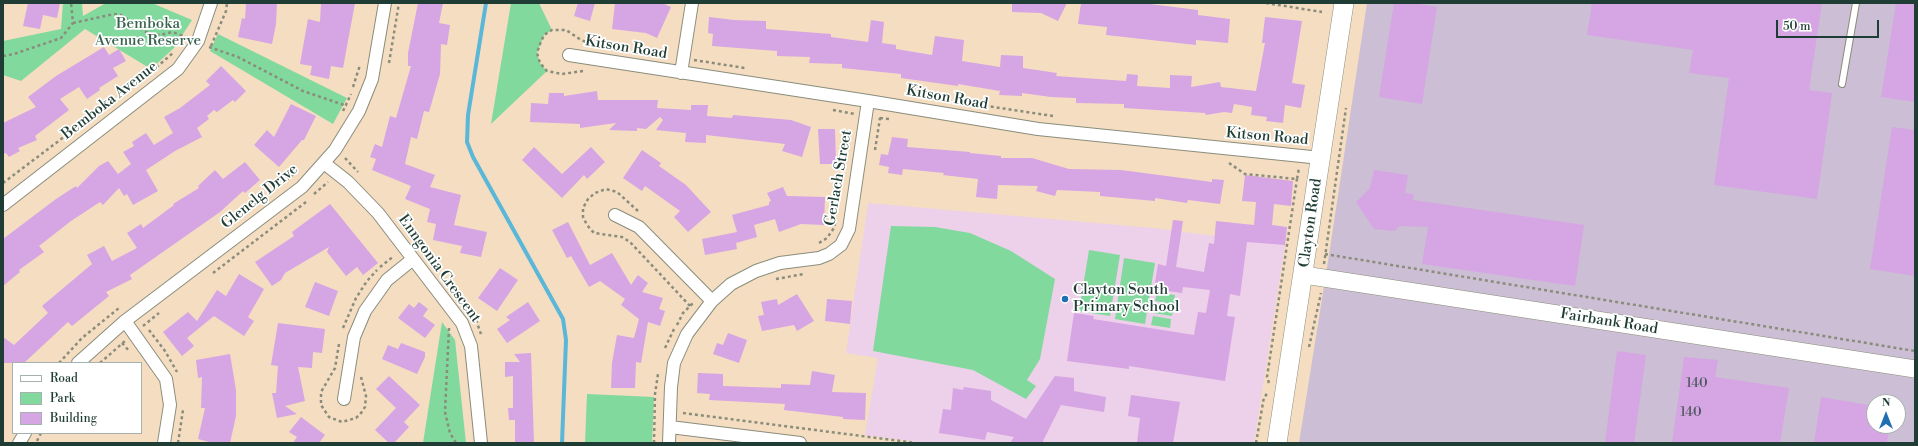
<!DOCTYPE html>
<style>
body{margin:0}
#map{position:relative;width:1918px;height:446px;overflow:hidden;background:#f5ddc2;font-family:"Libre Bodoni",serif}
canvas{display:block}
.frame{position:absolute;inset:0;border:4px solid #1f3d34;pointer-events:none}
.legend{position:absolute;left:12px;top:362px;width:130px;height:72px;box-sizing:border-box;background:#fff;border:1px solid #a5b1ae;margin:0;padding:5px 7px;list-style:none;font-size:12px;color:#1f3d34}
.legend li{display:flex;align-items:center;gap:8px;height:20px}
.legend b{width:20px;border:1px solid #a5b1ae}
.north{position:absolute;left:1866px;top:394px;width:40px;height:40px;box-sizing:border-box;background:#fff;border:1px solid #a5b1ae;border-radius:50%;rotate:0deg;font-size:11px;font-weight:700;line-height:16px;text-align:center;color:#1f3d34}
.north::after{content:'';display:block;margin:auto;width:14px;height:18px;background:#1f6fb2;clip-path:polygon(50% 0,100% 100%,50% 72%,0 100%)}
.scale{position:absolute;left:1776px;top:20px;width:103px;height:18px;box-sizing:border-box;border:2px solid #1f3d34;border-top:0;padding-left:5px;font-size:12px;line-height:14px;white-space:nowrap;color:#1f3d34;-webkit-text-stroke:3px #fff;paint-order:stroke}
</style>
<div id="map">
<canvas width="1918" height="446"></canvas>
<div class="frame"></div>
<ul class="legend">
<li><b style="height:5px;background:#fff"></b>Road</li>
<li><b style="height:11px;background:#82d99d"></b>Park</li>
<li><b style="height:11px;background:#d6a5e3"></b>Building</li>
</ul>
<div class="north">N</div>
<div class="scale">50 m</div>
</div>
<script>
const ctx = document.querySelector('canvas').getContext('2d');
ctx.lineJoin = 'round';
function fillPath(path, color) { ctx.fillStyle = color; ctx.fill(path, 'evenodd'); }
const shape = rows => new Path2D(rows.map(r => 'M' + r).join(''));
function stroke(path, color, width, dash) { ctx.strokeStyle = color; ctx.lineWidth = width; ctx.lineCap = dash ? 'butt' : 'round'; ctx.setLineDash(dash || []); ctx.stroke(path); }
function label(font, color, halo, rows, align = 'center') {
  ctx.font = font + ' "Libre Bodoni",serif'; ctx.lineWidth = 3.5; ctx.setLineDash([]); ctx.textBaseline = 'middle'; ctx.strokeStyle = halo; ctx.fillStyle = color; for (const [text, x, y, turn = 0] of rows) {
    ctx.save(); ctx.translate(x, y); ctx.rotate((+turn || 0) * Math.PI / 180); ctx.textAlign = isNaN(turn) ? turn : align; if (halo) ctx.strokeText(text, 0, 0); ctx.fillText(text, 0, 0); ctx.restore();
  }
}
const built = shape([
 [868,203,1153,228,1285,245,1254,443,924,443,865,435,878,358,846,353]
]);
const industrial = shape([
 [1367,3,1915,3,1915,443,1299,443,1329,255],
 [1874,402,1898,402,1898,426,1874,426]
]);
const green = shape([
 [63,3,82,3,83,16,106,3,152,3,192,20,174,48,151,69,85,29,21,81,3,75,3,41,61,29],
 [511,3,539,3,552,30,544,35,537,53,540,63,547,71,491,124],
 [218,34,347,98,333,124,210,51],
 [891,226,935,227,970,233,1011,251,1055,279,1040,359,1027,380,1036,386,1026,399,973,370,873,351],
 [1089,250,1120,255,1110,316,1079,311],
 [1124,258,1155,263,1145,324,1115,319],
 [1157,292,1175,295,1174,304,1155,301],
 [1155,304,1173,307,1172,316,1153,313],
 [1153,316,1171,319,1170,328,1151,325],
 [442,322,455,340,466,443,423,443],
 [587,394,654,397,652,443,585,443]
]);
const stream = shape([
 [486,3,468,115,467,142,473,157,563,319,566,340,562,443]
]);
const building = shape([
 [28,3,60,3,57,18,43,15,40,29,23,26],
 [246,3,277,3,276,24,272,44,238,37,242,18,245,19],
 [321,3,355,3,343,68,331,66,329,79,310,75,312,66,300,64,308,19,320,22],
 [418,3,443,3,439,23,450,25,447,45,441,44,440,74,429,112,424,111,417,139,411,137,405,164,435,175,430,187,461,195,454,225,487,232,481,257,460,253,462,246,433,240,436,224,427,222,430,209,405,199,411,186,372,170,376,159,370,157,375,144,382,147,390,116,396,118,411,66,408,66,408,53],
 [578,3,595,3,590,21,574,16],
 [615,3,662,3,671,7,657,38,646,33,612,29],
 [1012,3,1067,3,1058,21,1041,13,1012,12],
 [1081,3,1142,3,1198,10,1198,15,1230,19,1228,43,1196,40,1196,45,1106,35,1107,27,1078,24],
 [1394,3,1413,3,1437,7,1422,104,1379,97],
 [1592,3,1822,3,1809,90,1832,93,1817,199,1714,185,1729,78,1689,73,1693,50,1587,35],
 [1896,3,1915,4,1915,102,1881,97],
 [709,17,734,20,766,21,766,29,831,34,831,37,868,42,871,20,884,22,882,43,896,45,896,49,932,55,935,36,964,40,962,61,1000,67,1001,55,1023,56,1023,68,1057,73,1056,76,1126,81,1127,74,1138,75,1137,86,1170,88,1170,75,1192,76,1191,87,1220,82,1221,87,1256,91,1265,43,1262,43,1265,17,1302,21,1292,83,1305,85,1301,108,1285,105,1283,123,1266,121,1267,117,1251,115,1252,107,1234,104,1232,113,1224,112,1206,115,1205,113,1124,108,1124,104,1076,103,1076,98,1051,97,1022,93,1022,96,999,95,1000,91,958,84,958,86,901,78,901,74,842,68,842,64,809,63,810,57,777,56,777,51,712,46,713,34,708,33],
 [104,47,109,55,119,49,126,61,113,68,118,76,99,88,100,90,87,99,79,87,60,99,69,110,35,136,37,140,18,148,20,151,9,157,6,153,3,154,3,123,36,107,28,97,56,76],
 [221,66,246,91,235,102,233,100,217,112,214,110,207,116,209,119,197,128,202,137,175,151,146,170,158,191,133,205,127,194,124,196,119,188,103,205,100,202,71,221,39,246,44,252,19,270,20,272,3,286,3,239,56,199,76,186,77,188,99,166,108,161,118,174,131,164,123,152,134,146,132,142,146,133,154,145,173,133,164,117,180,108,210,85,206,81],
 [597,91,598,100,658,100,657,108,691,110,691,105,708,105,707,116,732,118,733,115,791,120,811,127,802,157,782,151,785,144,706,135,706,143,685,142,686,133,656,130,663,120,660,117,646,129,637,128,637,131,609,130,616,123,580,128,580,124,530,122,531,103,548,104,549,93,564,93,564,96],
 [291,104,316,116,304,140,302,140,279,167,254,145,267,130,274,137],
 [1892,127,1915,130,1915,276,1870,269],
 [818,129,835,129,836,164,820,164],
 [892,137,908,139,907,147,970,152,970,153,1001,156,1001,158,1032,158,1069,169,1121,170,1212,182,1212,179,1224,180,1220,204,1188,200,1187,203,1155,198,1155,201,1100,196,1100,192,1057,190,1055,196,1036,191,1038,186,998,185,997,199,976,197,978,179,943,175,944,173,903,169,902,175,888,173,889,167,879,165,881,154,888,155],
 [534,147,562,174,591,147,605,162,587,179,584,175,562,198,522,160],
 [642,150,661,163,659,166,686,185,711,212,688,232,674,217,680,211,645,186,642,191,623,178],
 [245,162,260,180,245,193,243,191,220,212,130,275,132,279,106,292,109,296,72,326,68,322,24,363,3,363,3,337,14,345,48,313,42,306,92,264,87,255,104,246,112,261,137,248,127,233,141,224,143,228,174,205,173,204,199,188,198,186,215,170,223,179],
 [1374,170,1408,175,1405,193,1414,194,1413,200,1584,225,1575,286,1422,264,1428,227,1399,226,1395,231,1374,229,1356,202,1370,188],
 [1245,175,1293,181,1291,206,1274,204,1272,225,1287,227,1285,245,1247,242,1240,296,1230,294,1227,316,1235,317,1225,381,1129,366,1129,369,1067,361,1074,313,1094,316,1093,319,1194,335,1198,312,1206,313,1210,290,1183,287,1182,293,1154,289,1158,264,1166,266,1173,220,1183,221,1176,267,1204,272,1209,243,1214,244,1216,221,1254,225,1256,202,1242,201],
 [783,187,787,196,825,197,824,225,801,224,779,232,775,219,754,225,757,237,736,243,737,249,705,255,702,239,737,232,732,215,769,205,769,202,771,201,767,193],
 [330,204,378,263,363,275,357,267,346,276,327,252,329,247,285,273,281,280,272,286,255,262,294,236,292,232],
 [568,222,590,265,612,253,631,285,638,275,648,283,642,292,663,298,659,309,665,311,660,326,648,322,641,363,636,362,635,388,611,388,612,363,617,335,634,338,639,319,621,305,625,299,600,281,589,287,571,256,567,258,552,230],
 [500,268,518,280,497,311,478,298],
 [239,274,264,289,248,317,254,321,244,336,214,316,187,338,194,346,182,356,163,332,188,312,197,321,217,290,226,296],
 [315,282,338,291,329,316,305,307],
 [797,294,814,321,797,331,794,325,762,331,758,316,764,315,761,302,777,299,778,305],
 [827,299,852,301,850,324,825,321],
 [419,302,428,309,423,316,435,325,425,338,398,318,409,304,414,308],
 [528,302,540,321,507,343,497,329,510,320,506,317],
 [278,323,325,329,322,353,313,352,312,368,298,367,305,401,285,406,297,414,277,418,272,393,276,393,278,366,271,365],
 [728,333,747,340,739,363,713,354,717,343,723,345],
 [401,343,425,352,425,357,417,374,382,359,388,345,398,349],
 [1617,351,1646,355,1634,443,1605,443],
 [531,353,534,443,515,443,515,420,509,420,508,408,513,408,513,376,505,377,505,362,520,362,514,354],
 [230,354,236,390,236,416,230,443,213,443,198,439,205,408,201,408,202,377,198,378,196,360],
 [1684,357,1718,360,1715,377,1789,388,1780,443,1672,443],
 [812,371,835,375,832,392,866,393,865,420,843,419,843,417,784,410,785,404,709,400,710,394,697,393,698,373,723,374,723,386,781,388,781,384,810,385],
 [389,376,420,405,404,422,409,427,394,443,389,443,375,430,396,408,376,389],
 [1055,376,1074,378,1074,391,1106,397,1104,412,1061,405,1042,443,1010,443,1014,437,987,432,985,440,939,433,943,409,951,410,953,388,963,390,964,387,991,391,991,400,1026,419],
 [1131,395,1180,402,1173,443,1137,443,1140,418,1128,416],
 [1821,397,1874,406,1874,426,1890,426,1887,443,1814,443],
 [301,417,325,435,319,443,293,443,297,437,289,432]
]);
const path = shape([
 [1266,3,1322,12],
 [73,23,114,14,121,15,146,32,160,35,172,32,186,37],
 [211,46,226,11,227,3],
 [209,47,238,57,303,91,347,106],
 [3,56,14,54,61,38,73,23,71,3],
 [694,60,745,68],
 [389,63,399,3],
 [583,71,562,74,547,71,540,63,537,53,540,44,544,35,552,30,566,30,581,40,594,45],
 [353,87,360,65],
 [967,103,1053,116],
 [833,110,855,114],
 [343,111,351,94],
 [880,118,889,119],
 [875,150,880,118,878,117],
 [345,158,358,172],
 [1229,163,1245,174,1297,179,1299,168],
 [3,183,158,66,174,52],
 [282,184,299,169],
 [314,194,328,182],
 [638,211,617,192,606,189,595,193,588,199,583,208,583,217,587,225,594,233,622,237,630,242,690,306],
 [406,227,430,258],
 [819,243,827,238,834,228,836,218],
 [1325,254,1915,351],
 [1324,264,1346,108],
 [380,267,394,256],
 [213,273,306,202],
 [776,279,804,274],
 [476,320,481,334],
 [677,325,683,313,693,303],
 [143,326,159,313],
 [343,328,356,298,367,281,377,270],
 [449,328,445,412,450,433,456,443],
 [149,330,165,351,177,372],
 [122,343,130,352],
 [339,344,335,368,321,392,321,405,329,417,342,422,356,418,361,413,365,407,366,396,361,377],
 [1309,347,1321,293],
 [665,348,674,329],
 [59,363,82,338,119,308],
 [100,363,125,341],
 [1269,383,1267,377,1297,179],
 [683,413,916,443],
 [37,441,41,433],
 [178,443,183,410],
 [654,443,655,394,658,374],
 [1256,443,1264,397,1267,394]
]);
const lane = shape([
 [1842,84,1856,3]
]);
const street = shape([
 [569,55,868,101,1038,129,1321,158],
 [681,73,692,3],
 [324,163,348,182,378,213,462,323,471,346,481,443],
 [3,205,178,69,198,41,211,3],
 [615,215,639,227,712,301],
 [125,321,166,379,170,405,164,443],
 [78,363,125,321,302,187,335,150,359,111,372,79,385,3],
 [344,399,354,337,365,311,387,280,413,259],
 [670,427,800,443],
 [19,443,25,433],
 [669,443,671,387,674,363,687,334,712,301,731,284,756,271,780,263,819,258,829,254,841,245,849,229,868,101]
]);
const secondary = shape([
 [1304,275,1915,369]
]);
const primary = shape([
 [1277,443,1344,3]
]);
const markers = [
 [1065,299,4,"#1f6fb2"]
];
const numberNames = [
 ["140",1697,384],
 ["140",1691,413]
];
const parkNames = [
 ["Bemboka",148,24],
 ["Avenue Reserve",148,41]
];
const streetNames = [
 ["Kitson Road",626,48,9],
 ["Kitson Road",947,98,10],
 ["Bemboka Avenue",110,101,-38],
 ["Kitson Road",1267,137,5],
 ["Gerlach Street",839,178,-80],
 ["Glenelg Drive",260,197,-39],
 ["Clayton Road",1311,223,-82],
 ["Enngonia Crescent",439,269,54],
 ["Fairbank Road",1609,322,9]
];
const poiNames = [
 ["Clayton South",1073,290],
 ["Primary School",1073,307]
];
fillPath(built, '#edd0e9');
fillPath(industrial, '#ccbed4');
fillPath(green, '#82d99d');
stroke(stream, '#5ab7d8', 4);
fillPath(building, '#d6a5e3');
stroke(lane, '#8a8d7b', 8);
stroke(street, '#8a8d7b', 14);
stroke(secondary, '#8a8d7b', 18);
stroke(primary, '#8a8d7b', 20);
stroke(path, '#8a8d7b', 2.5, [3, 3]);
stroke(lane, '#fff', 6);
stroke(street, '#fff', 12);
stroke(secondary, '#fff', 17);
stroke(primary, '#fff', 19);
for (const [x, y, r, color] of markers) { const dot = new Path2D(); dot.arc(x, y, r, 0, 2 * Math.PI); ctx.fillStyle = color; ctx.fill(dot); stroke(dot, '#fff', 1.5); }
label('13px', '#4d5760', null, numberNames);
label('15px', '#38644e', '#fff', parkNames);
label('15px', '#1f3d34', '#fff', streetNames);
label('15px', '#1f3d34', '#fff', poiNames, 'left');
</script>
